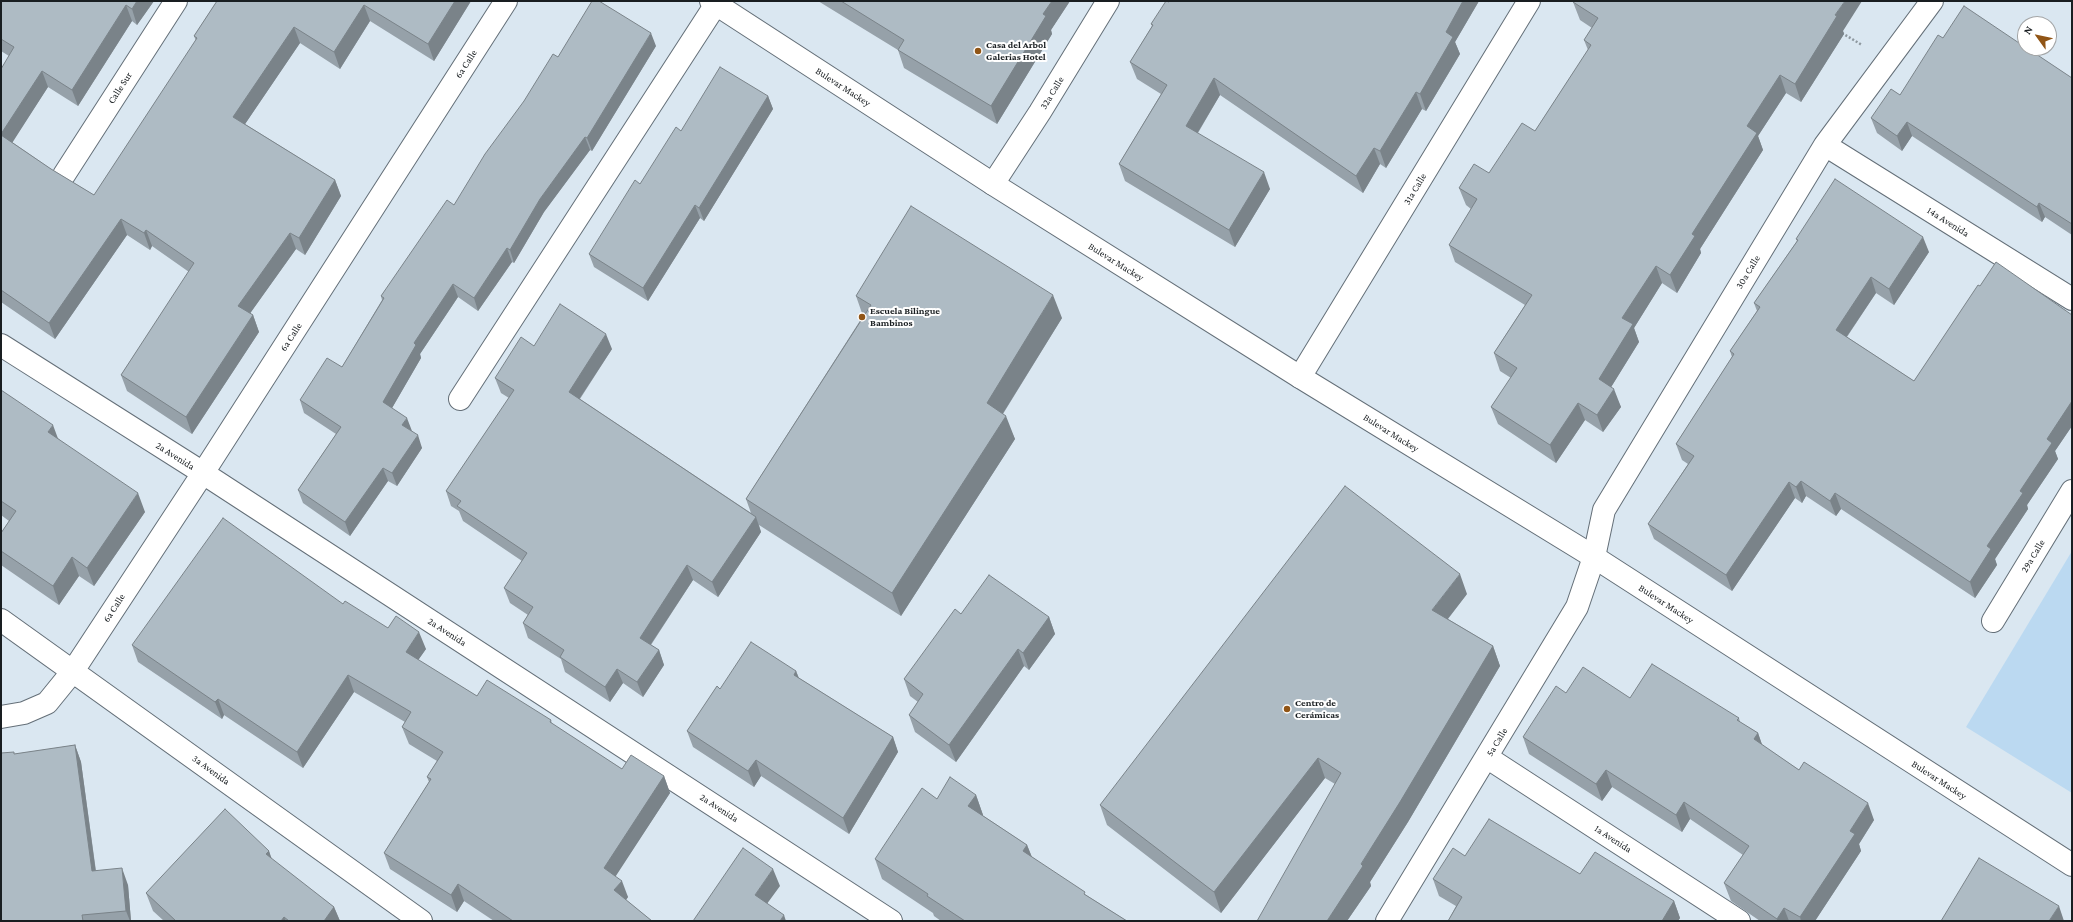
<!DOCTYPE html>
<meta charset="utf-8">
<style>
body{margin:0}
#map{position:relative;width:2073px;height:922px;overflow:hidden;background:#dae7f1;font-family:"Crimson Pro",serif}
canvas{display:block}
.frame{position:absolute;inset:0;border:2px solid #191e21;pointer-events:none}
.north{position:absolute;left:2017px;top:16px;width:40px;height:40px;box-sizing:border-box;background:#fff;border:1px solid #a3a5a6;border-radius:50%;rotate:303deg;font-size:11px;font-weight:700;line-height:16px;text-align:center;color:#191e21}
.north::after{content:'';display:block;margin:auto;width:14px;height:18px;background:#915516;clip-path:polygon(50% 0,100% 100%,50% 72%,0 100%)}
</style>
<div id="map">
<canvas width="2073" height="922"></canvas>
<div class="frame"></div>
<div class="north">N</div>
</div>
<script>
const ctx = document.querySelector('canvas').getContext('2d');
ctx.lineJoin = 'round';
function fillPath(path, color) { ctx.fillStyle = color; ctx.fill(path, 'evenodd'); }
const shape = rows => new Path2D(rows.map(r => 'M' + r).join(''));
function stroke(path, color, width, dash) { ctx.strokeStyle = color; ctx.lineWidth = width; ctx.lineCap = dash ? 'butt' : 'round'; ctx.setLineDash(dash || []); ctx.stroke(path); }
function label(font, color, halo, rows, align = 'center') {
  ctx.font = font + ' "Crimson Pro",serif'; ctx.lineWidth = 4; ctx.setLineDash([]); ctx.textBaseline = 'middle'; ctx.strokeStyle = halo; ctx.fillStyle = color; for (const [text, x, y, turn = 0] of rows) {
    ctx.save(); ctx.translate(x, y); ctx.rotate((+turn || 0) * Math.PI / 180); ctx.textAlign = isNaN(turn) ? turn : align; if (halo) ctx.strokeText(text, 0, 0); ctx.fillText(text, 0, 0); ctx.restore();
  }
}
const green = shape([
 [2072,551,2072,793,1966,727]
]);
const path = shape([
 [1842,33,1862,45]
]);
const minor = shape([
 [1825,145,2072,299],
 [64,175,176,1],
 [993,184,1040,112,1108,1],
 [1,345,203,473,891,921],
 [1300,377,1529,1],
 [460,399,718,1],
 [1,620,421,921],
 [1993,621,2072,491],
 [1,717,24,713,47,703,73,671,203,473,506,1],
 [1488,758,1739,921],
 [1387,921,1577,607,1594,557,1604,510,1825,145,1932,1]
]);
const major = shape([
 [711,1,993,184,1300,377,1594,557,2072,865]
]);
const wall = shape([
 [1,1,154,1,137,25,132,21,78,106,48,87,12,142,51,169,94,195,196,41,194,36,217,1,471,1,434,61,370,21,340,69,300,43,245,124,335,180,341,196,305,255,296,249,250,313,253,315,259,332,192,434,127,391,121,375,189,272,152,246,150,250,127,235,55,339,1,302,1,69,9,56,1,51],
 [818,1,1070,1,1051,30,1052,34,997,124,904,68,898,50],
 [1170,1,1479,1,1455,42,1460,54,1426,111,1422,109,1386,168,1380,164,1363,193,1220,95,1198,133,1270,189,1235,247,1125,181,1119,164,1161,94,1137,79,1130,62,1152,26,1151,24],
 [1573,2,1843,31,1844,34,1801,102,1786,93,1758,136,1763,150,1700,249,1701,253,1677,293,1662,283,1634,328,1639,342,1611,387,1621,407,1603,432,1585,420,1556,463,1498,424,1491,407,1511,378,1500,371,1494,353,1525,305,1455,262,1449,245,1471,209,1466,205,1459,188,1489,173,1535,131,1588,50,1584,40,1592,28,1580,20],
 [1943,38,2072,78,2072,235,2045,217,2042,222,1912,136,1902,151,1877,133,1871,118,1900,95],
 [656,46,592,151,590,150,544,212,514,263,512,262,478,311,458,297,420,354,421,358,392,408,412,431,422,448,397,486,388,481,350,536,303,503,298,490,336,434,304,413,300,400,342,367,382,300,381,296,454,205,558,57],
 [768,96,773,109,704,221,700,218,648,301,594,267,589,254,640,184,681,131],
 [1796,239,1929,252,1894,305,1876,293,1847,337,1914,381,1980,286,2072,315,2072,426,2055,451,2058,459,2027,505,2028,509,1995,559,1997,565,1975,598,1841,509,1836,516,1806,496,1802,503,1795,498,1732,591,1654,539,1648,524,1688,464,1682,460,1676,444,1732,357,1730,351,1757,311,1754,303,1797,241],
 [856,296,1062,318,1003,414,1015,439,901,616,759,525,761,532,718,597,693,580,651,645,659,650,664,665,643,697,623,683,610,702,565,672,561,659,528,638,523,623,528,615,510,603,504,588,522,561,463,521,459,511,451,506,446,491,509,398,501,393,495,378,534,346,612,349,580,399,751,513,746,499,863,316],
 [1,390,145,512,94,586,79,576,59,605,1,565,1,533,9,521,1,515],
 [1467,594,1448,619,1493,646,1500,666,1408,822,1370,882,1371,886,1347,921,1335,784,1325,778,1221,913,1107,825,1100,805],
 [343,604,426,649,418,660,477,696,551,720,552,724,622,769,664,776,670,793,615,876,628,897,626,900,652,921,494,921,464,901,457,912,390,869,384,853,429,782,427,777,437,761,409,744,402,727,405,722,354,692,303,768,224,715,222,719,138,662,132,645],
 [961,614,1049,617,1055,634,1029,670,1024,666,956,762,915,732,909,715,918,702,910,696,904,679],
 [796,671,799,678,893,737,898,752,849,834,761,776,754,787,693,747,687,731,720,689],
 [1630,698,1739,718,1740,722,1758,733,1762,745,1874,820,1859,844,1861,851,1815,921,1760,921,1731,901,1724,883,1743,855,1690,819,1682,832,1612,787,1602,801,1529,754,1523,737],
 [75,745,81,762,96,871,128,885,131,921,1,921,15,754],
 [976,795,983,815,982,815,1027,845,1032,857,1086,895,1127,921,941,921,934,916,933,913,882,879,875,859,937,799],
 [269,851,271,859,334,907,340,921,164,921,153,911,146,893],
 [1465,856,1580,874,1674,901,1680,918,1678,921,1448,921,1456,906,1439,896,1433,879]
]);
const shadedWall = shape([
 [137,1,154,1,137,25,132,9],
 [455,1,471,1,434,61,428,44],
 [1052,1,1070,1,1051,30,1052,34,997,124,991,106,1043,14],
 [1463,1,1479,1,1455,42,1460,54,1426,111,1420,94,1446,32],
 [1845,1,1862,1,1843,31,1844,34,1801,102,1795,84,1835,15],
 [126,5,132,21,78,106,72,90],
 [364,5,370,21,340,69,334,52],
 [294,27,300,43,239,133,233,117],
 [651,33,656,46,592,151,587,138],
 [42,71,48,87,7,151,1,134],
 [1780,75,1786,93,1758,136,1763,150,1700,249,1701,253,1677,293,1670,275,1692,234,1747,126],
 [1214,78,1220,95,1192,142,1186,126],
 [1416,92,1422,109,1386,168,1380,151],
 [768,96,773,109,704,221,699,208],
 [1907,122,1912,136,1902,151,1897,136],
 [585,137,590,150,544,212,514,263,510,250,540,199],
 [1374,148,1380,164,1363,193,1356,176],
 [1264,172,1270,189,1235,247,1229,230],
 [335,180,341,196,305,255,299,238],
 [2039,203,2045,217,2042,222,2037,207],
 [695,205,700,218,648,301,643,288],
 [121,219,127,235,55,339,49,323],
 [146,230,152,246,150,250,144,233],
 [290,233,296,249,244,322,238,306],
 [1923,237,1929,252,1894,305,1889,289],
 [507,248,512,262,478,311,474,298],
 [1656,266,1662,283,1634,328,1639,342,1605,397,1599,379,1622,318],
 [1871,277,1876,293,1841,345,1836,330],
 [453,284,458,297,420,354,421,358,388,415,383,402,414,343],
 [1053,295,1062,318,995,426,987,403],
 [253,315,259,332,192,434,186,417],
 [606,334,612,349,574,407,569,392],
 [1614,389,1621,407,1603,432,1597,415],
 [2072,401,2072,426,2055,451,2058,459,2027,505,2028,509,1995,559,1997,565,1975,598,1970,582,1987,546,2047,439],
 [1578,403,1585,420,1556,463,1550,445],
 [1006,416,1015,439,901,616,892,593],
 [407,418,412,431,402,425],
 [53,425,60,444,48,432],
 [418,435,422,448,397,486,392,473],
 [383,468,388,481,350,536,345,522],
 [1801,481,1806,496,1802,503,1796,487],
 [1789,482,1795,498,1732,591,1726,575],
 [138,493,145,512,94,586,87,568],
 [1835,493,1841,509,1836,516,1830,501],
 [756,517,761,532,718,597,712,582],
 [72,557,79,576,59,605,53,586],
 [687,565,693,580,645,653,640,638],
 [1460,574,1467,594,1439,630,1432,610],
 [1049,617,1055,634,1029,670,1023,653],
 [419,632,426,649,412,669,406,652],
 [1493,646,1500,666,1408,822,1370,882,1371,886,1347,921,1327,921],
 [1018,649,1024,666,956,762,949,745],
 [659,650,664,665,643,697,637,682],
 [617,669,623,683,610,702,605,687],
 [796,671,802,687,794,675],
 [348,675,354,692,303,768,297,752],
 [218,699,224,715,222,719,215,702],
 [1758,733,1764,750,1754,739],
 [893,737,898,752,849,834,843,818],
 [75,745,81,762,98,888,92,871],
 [1318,758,1325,778,1221,913,1214,892],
 [756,760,761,776,754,787,748,771],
 [1606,770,1612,787,1602,801,1596,784],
 [664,776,670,793,610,885,604,868],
 [976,795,983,815,975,826,968,806],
 [1684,802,1690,819,1682,832,1676,815],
 [1868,803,1874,820,1859,844,1861,851,1815,921,1801,921,1800,917,1850,831],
 [1027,845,1035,865,1023,851],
 [269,851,275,868,266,854],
 [122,868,128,885,131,921,130,921,126,911],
 [773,869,780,886,761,912,755,895],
 [622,881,628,897,621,907,614,890],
 [458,884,464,901,457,912,451,895],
 [1674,901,1680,918,1678,921,1662,921],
 [2059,906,2064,921,2049,921],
 [334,907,340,921,324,921],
 [1784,908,1789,921,1777,921,1777,919],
 [784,915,786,921,780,921],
 [284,917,286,921,281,921]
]);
const building = shape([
 [1,1,137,1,132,9,126,5,72,90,42,71,1,134,1,69,14,47,1,39,1,1],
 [217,1,455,1,428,44,364,5,334,52,294,27,233,117,335,180,299,238,290,233,238,306,253,315,186,417,121,375,194,263,146,230,144,233,121,219,49,323,1,290,1,135,51,169,94,195,197,38,194,36,217,1],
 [592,1,599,1,651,33,587,138,585,137,540,199,510,250,507,248,474,298,453,284,414,343,416,345,383,402,407,418,402,425,418,435,392,473,383,468,345,522,298,490,341,427,300,400,327,358,342,367,384,298,381,296,447,200,454,205,485,154,524,101,553,54,558,57,592,1],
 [841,1,1052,1,1043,14,1046,16,991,106,898,50,904,40,841,1],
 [1166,1,1169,2,1170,1,1463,1,1446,32,1453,37,1420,94,1416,92,1380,151,1374,148,1356,176,1214,78,1186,126,1264,172,1229,230,1119,164,1167,85,1130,62,1153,25,1151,24,1166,1],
 [1574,1,1845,1,1835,15,1837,16,1795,84,1780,75,1747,126,1757,133,1692,234,1695,236,1670,275,1656,266,1622,318,1633,324,1599,379,1614,389,1597,415,1578,403,1550,445,1491,407,1517,368,1494,353,1532,295,1449,245,1477,199,1459,188,1474,164,1489,173,1522,123,1535,131,1591,45,1584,40,1598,18,1573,2,1574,1],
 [1964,6,2025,47,2025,48,2027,48,2072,78,2072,224,2039,203,2037,207,1907,122,1897,136,1871,118,1891,89,1900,95,1938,35,1943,38,1964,6],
 [720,67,768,96,699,208,695,205,643,288,589,254,635,180,640,184,676,127,681,131,720,67],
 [1835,179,1923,237,1889,289,1871,277,1836,330,1914,381,1978,285,1980,286,1996,262,2072,315,2072,401,2047,439,2052,443,2020,491,2023,493,1987,546,1991,549,1970,582,1835,493,1830,501,1801,481,1796,487,1789,482,1726,575,1648,524,1694,456,1676,444,1734,354,1730,351,1760,307,1754,303,1798,240,1796,239,1835,179],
 [911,206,1053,295,987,403,1006,416,892,593,746,499,871,305,856,296,911,206],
 [560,304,606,334,569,392,756,517,712,582,687,565,640,638,659,650,637,682,617,669,605,687,560,657,564,650,523,623,533,607,504,588,527,553,457,506,461,501,446,491,514,390,495,378,521,337,534,346,560,304],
 [1,390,53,425,48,432,138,493,87,568,72,557,53,586,1,551,1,533,16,511,1,501,1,390],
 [1345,486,1460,574,1432,610,1493,646,1400,802,1361,864,1363,866,1327,921,1257,921,1341,773,1318,758,1214,892,1100,805,1345,486],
 [223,518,343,604,345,601,388,628,396,616,419,632,406,652,477,696,487,680,551,720,550,722,622,769,631,755,664,776,604,868,622,881,614,890,652,921,513,921,458,884,451,895,384,853,431,779,427,777,443,752,402,727,411,712,348,675,297,752,218,699,215,702,132,645,223,518],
 [989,575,1049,617,1023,653,1018,649,949,745,909,715,923,694,904,679,955,609,961,614,989,575],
 [751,642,796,671,794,675,893,737,843,818,756,760,748,771,687,731,717,686,720,689,751,642],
 [1652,664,1739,718,1737,720,1758,733,1754,739,1799,770,1804,762,1868,803,1850,831,1855,834,1800,917,1784,908,1777,919,1724,883,1749,846,1684,802,1676,815,1606,770,1596,784,1523,737,1556,686,1566,693,1583,667,1630,698,1652,664],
 [75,745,92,871,122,868,126,911,82,915,83,921,1,921,1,753,14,752,14,754,75,745],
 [950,777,976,795,968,806,1027,845,1023,851,1085,892,1084,894,1127,921,965,921,927,896,928,894,875,859,922,788,937,799,950,777],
 [225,809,269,851,266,854,334,907,324,921,289,921,284,917,281,921,176,921,146,893,225,809],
 [1489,819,1580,874,1595,852,1674,901,1662,921,1448,921,1462,897,1433,879,1453,848,1465,856,1489,819],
 [743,848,773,869,755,895,784,915,780,921,693,921,743,848],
 [1979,858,2059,906,2049,921,1941,921,1979,858]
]);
const markers = [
 [978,51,4,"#915516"],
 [862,317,4,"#915516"],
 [1287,709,4,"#915516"]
];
const poiNames = [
 ["Casa del Arbol",986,45],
 ["Galerias Hotel",986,57],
 ["Escuela Bilingue",870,311],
 ["Bambinos",870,323],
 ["Centro de",1295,703],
 ["Cerámicas",1295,715]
];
const streetNames = [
 ["6a Calle",466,64,-57],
 ["Bulevar Mackey",843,87,33],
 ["Calle Sur",120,88,-57],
 ["32a Calle",1052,93,-59],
 ["31a Calle",1415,189,-59],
 ["14a Avenida",1948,222,32],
 ["Bulevar Mackey",1116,262,32],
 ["30a Calle",1748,272,-59],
 ["6a Calle",291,337,-57],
 ["Bulevar Mackey",1391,433,32],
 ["2a Avenida",175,456,32],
 ["29a Calle",2033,556,-59],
 ["Bulevar Mackey",1666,604,33],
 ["6a Calle",114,608,-57],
 ["2a Avenida",447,632,33],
 ["5a Calle",1497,742,-59],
 ["3a Avenida",211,770,36],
 ["Bulevar Mackey",1939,780,33],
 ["2a Avenida",719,808,33],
 ["1a Avenida",1613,839,33]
];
fillPath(green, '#bbd9f1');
stroke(minor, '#646f78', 24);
stroke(major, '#646f78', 24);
stroke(path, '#8e989f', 2.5, [2, 2]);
stroke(minor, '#fff', 22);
stroke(major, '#fff', 22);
fillPath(wall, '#96a1a9');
fillPath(shadedWall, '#7a8389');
fillPath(building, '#aebbc4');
stroke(building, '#7a8389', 1);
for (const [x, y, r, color] of markers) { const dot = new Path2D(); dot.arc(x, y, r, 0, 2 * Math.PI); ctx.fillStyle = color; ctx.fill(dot); stroke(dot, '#fff', 1.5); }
label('bold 10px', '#191e21', '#fff', poiNames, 'left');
label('10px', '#191e21', '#fff', streetNames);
</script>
